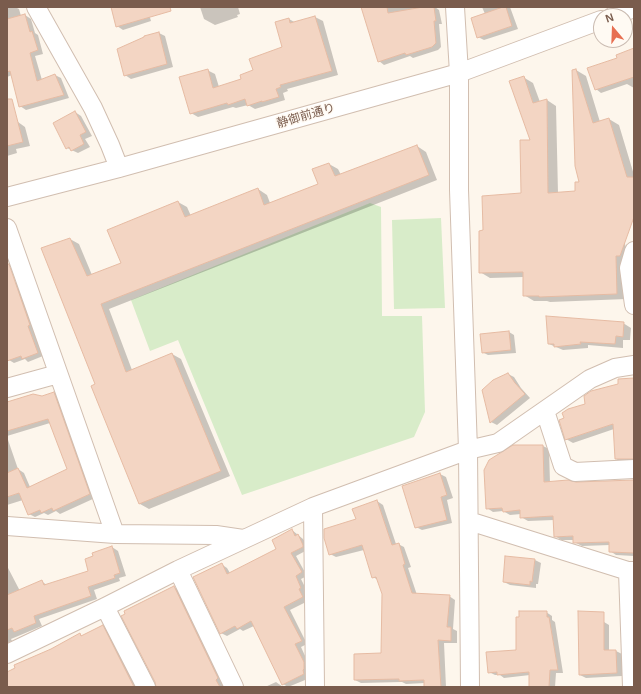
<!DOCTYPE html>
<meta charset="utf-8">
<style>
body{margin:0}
#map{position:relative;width:641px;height:694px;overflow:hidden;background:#fdf6ec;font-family:Helvetica,sans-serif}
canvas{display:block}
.frame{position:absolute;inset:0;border:8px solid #7a5c4d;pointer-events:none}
.north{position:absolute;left:593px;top:8px;width:40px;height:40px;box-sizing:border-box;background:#fffaf3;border:1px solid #cabbb1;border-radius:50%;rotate:341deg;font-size:11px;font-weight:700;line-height:16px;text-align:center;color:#7a5c4d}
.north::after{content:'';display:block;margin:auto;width:14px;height:18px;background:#e76f51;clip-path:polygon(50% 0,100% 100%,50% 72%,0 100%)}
</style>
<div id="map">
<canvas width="641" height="694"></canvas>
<div class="frame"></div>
<div class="north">N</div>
</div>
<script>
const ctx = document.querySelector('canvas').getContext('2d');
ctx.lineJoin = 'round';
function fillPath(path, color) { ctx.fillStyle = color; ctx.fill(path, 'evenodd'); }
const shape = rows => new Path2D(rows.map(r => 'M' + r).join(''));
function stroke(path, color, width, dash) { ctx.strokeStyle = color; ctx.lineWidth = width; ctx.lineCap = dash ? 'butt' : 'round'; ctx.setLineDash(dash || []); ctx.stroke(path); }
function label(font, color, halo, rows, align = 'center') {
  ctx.font = font + ' Helvetica,"Noto Sans JP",sans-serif'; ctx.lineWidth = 3; ctx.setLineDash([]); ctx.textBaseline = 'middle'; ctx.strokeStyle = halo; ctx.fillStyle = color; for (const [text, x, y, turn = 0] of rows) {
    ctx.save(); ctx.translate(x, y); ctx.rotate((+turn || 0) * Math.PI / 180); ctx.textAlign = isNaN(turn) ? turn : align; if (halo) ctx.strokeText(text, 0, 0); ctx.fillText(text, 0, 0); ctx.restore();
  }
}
const green = shape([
 [370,203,381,207,382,316,422,316,425,412,414,437,242,495,178,340,150,351,131,300],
 [441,218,445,308,394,309,392,220]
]);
const shadow = shape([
 [7,7,15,7,19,9,21,16,25,15,31,19,35,33,38,35,43,54,35,56,42,80,55,75,61,78,69,98,26,110,20,106,12,75,7,77],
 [111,7,147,7,151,21,123,30,117,26],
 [200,7,238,7,240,14,237,15,238,17,215,25,204,19],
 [362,7,435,7,439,10,442,24,439,24,441,47,438,50,413,58,410,56,384,65,379,61],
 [482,7,510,7,518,29,484,40,478,37,485,14],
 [315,17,323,21,338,75,287,89,288,91,283,93,285,100,255,109,248,105,236,108,233,107,198,117,191,113,207,70,215,74,219,87,243,80,284,47,289,19,296,23],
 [159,33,165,36,173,67,131,79,125,75],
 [634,49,634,88,627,84,601,93,596,89,618,58],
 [576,70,586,76,600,122,609,119,619,125,634,175,634,212,624,213,627,299,550,302,547,301,534,301,524,295,524,277,490,278,480,272,484,231,522,194,532,141,523,77,533,83,540,102,547,100,556,106,558,193,577,192,581,182],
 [75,112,81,116,92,136,85,139,90,147,78,153,67,148],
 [18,122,25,127,30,146,16,149,17,153,7,156,7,125],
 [417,146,426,152,437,180,109,309,132,370,172,354,181,359,230,476,149,509,140,504,92,387,96,385,70,239,79,244,92,275,123,263,178,202,187,207,191,216,258,189,267,195,270,203,320,185,329,164,338,169,341,175],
 [14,282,20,285,43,356,28,362,25,359,14,363,9,360,7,356,7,284],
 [623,323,631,328,630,340,623,340,623,348,588,345,588,348,563,350,549,344],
 [509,332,514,335,516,353,488,355,482,352],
 [508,374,514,377,521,388,530,398,497,425,491,422,483,391],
 [634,379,634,462,623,463,616,459,614,429,573,443,566,439,565,418,620,385],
 [54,393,59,396,95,498,60,514,56,511,48,515,44,513,35,517,29,514,23,500,7,505,7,437,18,469,24,473,30,487,68,470,50,423,7,436,7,403,42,397],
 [543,446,549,449,550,483,575,484,634,481,634,556,616,555,610,551,610,545,582,546,574,542,574,540,561,540,555,536,554,520,528,521,521,517,521,514,510,515,503,511,493,512,487,508],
 [440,474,446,477,453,498,447,500,452,523,422,530,416,527],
 [377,501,383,505,396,544,398,544,404,547,411,567,408,568,417,595,449,596,455,600,453,629,457,631,457,643,444,643,446,687,425,687,425,683,406,684,402,682,361,683,355,680,382,654,383,594,378,580,373,577,364,550,336,557,330,554,357,520],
 [292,530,303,539,309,549,296,556,307,576,301,579,307,591,304,593,308,601,290,610,307,644,301,647,310,667,310,678,288,687,283,684,254,626,243,631,240,629,227,636,221,633,221,564,227,568,230,573,278,550],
 [112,547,118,551,126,576,119,578,120,581,94,590,97,599,39,619,42,626,11,639,12,641,7,643,7,566,20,591,41,581,47,585,90,571],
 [506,557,535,560,541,563,538,584,536,584,536,588,510,585,504,582],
 [174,587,180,591,224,682,222,683,224,687,157,687],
 [546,612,552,616,552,620,555,622,563,673,556,673,555,687,530,687,530,675,504,678,500,675,495,675,489,672,517,651],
 [598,613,604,616,604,622,609,625,609,651,616,651,622,654,622,676,586,678,580,675],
 [102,626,109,630,138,687,7,687,7,673,80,634,82,636],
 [276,682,283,687,265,687]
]);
const building = shape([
 [111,7,170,7,171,11,116,27,111,7],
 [361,7,387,7,388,13,423,7,434,7,436,21,434,21,436,43,432,47,406,55,405,53,378,62,361,7],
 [503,7,506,7,512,26,477,38,471,18,503,7],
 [25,14,30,32,32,31,38,50,30,53,37,81,55,74,64,95,19,107,10,71,7,72,7,19,25,14],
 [315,16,332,71,280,85,281,87,276,89,279,97,262,102,262,101,247,106,245,99,228,105,227,103,190,114,179,77,208,69,213,88,241,79,240,75,253,70,249,59,282,47,275,22,289,18,290,23,315,16],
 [159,32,167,64,124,76,117,49,144,37,144,36,159,32],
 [634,48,634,77,595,90,587,68,617,58,616,55,634,48],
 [576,69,593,123,609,118,627,177,634,177,634,217,620,256,616,256,617,294,539,297,539,296,523,296,523,272,479,273,479,231,483,230,482,196,521,193,520,140,530,140,509,81,524,76,533,103,547,99,548,193,575,191,575,182,579,182,575,166,572,70,576,69],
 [7,99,12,99,23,142,7,146,7,99],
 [75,111,86,132,80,135,84,144,71,151,69,147,66,149,53,123,75,111],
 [417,145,429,175,101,304,126,372,172,353,221,471,139,504,91,386,95,384,41,248,70,238,87,276,121,263,107,230,178,201,185,217,258,188,264,205,318,184,312,169,329,163,335,176,417,145],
 [7,264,9,264,30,325,28,326,38,353,22,359,21,356,7,361,7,264],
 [546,316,624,322,623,337,616,336,615,344,580,342,581,344,554,347,554,344,548,344,546,316],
 [509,331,511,350,482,353,480,334,509,331],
 [508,373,515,383,525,394,490,423,482,390,493,380,508,373],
 [634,378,634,459,615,459,613,424,565,440,559,420,564,418,562,413,568,409,585,404,584,396,591,391,618,384,618,379,634,378],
 [54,392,90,494,53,511,52,508,41,513,40,510,28,515,19,493,7,497,7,473,18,468,27,488,67,469,48,419,7,431,7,402,33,394,42,396,54,392],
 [513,445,543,445,544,482,568,480,576,482,634,480,634,553,609,552,609,542,574,543,573,543,573,536,554,537,553,516,520,518,520,510,503,512,502,508,486,509,484,470,489,460,513,445],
 [440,473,447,495,441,497,447,520,415,528,402,486,440,473],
 [377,500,392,545,399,543,405,564,403,565,412,593,450,595,447,627,451,627,451,641,438,640,441,687,424,687,424,680,399,681,399,679,354,680,354,654,381,653,382,594,376,577,372,578,362,545,329,555,324,538,324,529,356,519,352,509,377,500],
 [292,529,295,536,298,534,303,545,303,547,291,553,302,572,296,576,301,588,299,589,303,597,284,607,302,641,295,644,304,662,304,669,303,670,304,674,282,685,251,621,237,629,235,626,220,634,193,577,222,563,227,574,276,549,272,540,292,529],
 [112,546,120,573,114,575,115,578,88,587,91,596,34,616,36,623,14,632,12,628,7,630,7,595,42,580,44,585,88,571,85,559,93,556,92,553,112,546],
 [505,556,535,559,532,582,530,581,530,585,503,582,505,556],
 [174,586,218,678,216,680,220,687,156,687,155,682,121,616,125,614,124,611,174,586],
 [519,611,547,611,547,617,549,617,558,670,550,670,549,687,529,687,529,672,497,675,497,672,488,673,486,652,516,650,516,617,519,617,519,611],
 [578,611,604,612,604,650,616,650,617,673,579,675,578,611],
 [103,625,134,687,7,687,7,672,15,668,14,665,51,649,80,633,81,636,103,625]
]);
const minor = shape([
 [36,7,93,108,110,145,119,168],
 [455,7,459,73,459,190,468,450,470,687],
 [613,16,634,8],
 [7,197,119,168,459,73,601,20],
 [7,228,115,534],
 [634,251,629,268,634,305],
 [7,388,58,374],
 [545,411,563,466,575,472,634,469],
 [313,507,315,687],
 [469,521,628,571,634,571],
 [7,526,115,534,216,535,243,539],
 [178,570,234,687],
 [628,571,632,687],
 [105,607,146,687],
 [7,654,105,607,178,570,313,507,468,450,498,443,590,379,615,368,634,365]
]);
const streetNames = [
 ["静御前通り",306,116,-16]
];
fillPath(green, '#d8ecc9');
fillPath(shadow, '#0003');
fillPath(building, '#f3d5c3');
stroke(building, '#e6bba3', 1);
stroke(minor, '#d1beb0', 20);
stroke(minor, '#fff', 18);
label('12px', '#7a5c4d', '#fffaf3', streetNames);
</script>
